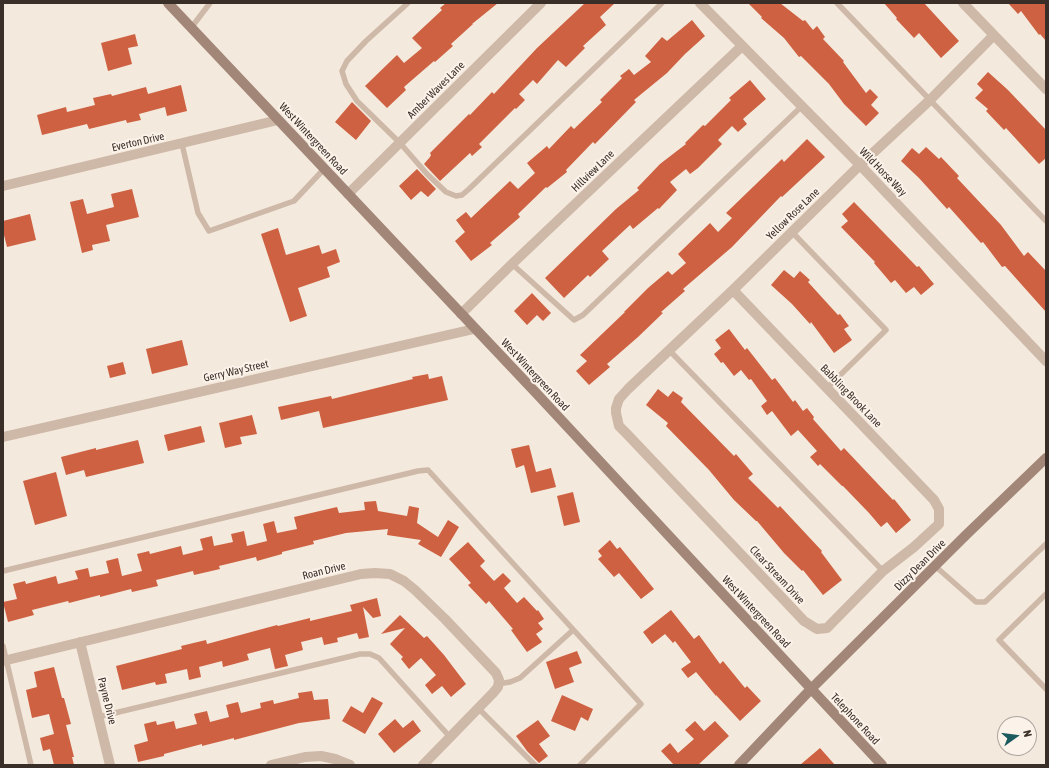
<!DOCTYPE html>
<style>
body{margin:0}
#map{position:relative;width:1049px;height:768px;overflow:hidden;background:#f4e9dd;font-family:"Asap Condensed",sans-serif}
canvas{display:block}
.frame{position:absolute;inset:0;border:4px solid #3a2e29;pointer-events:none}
.north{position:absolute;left:997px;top:716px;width:40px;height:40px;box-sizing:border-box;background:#fbf3ea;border:1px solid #aea49d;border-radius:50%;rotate:76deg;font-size:11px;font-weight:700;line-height:16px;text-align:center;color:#3a2e29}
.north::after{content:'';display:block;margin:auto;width:14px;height:18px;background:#1b5b5f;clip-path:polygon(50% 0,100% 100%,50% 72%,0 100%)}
</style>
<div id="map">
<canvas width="1049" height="768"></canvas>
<div class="frame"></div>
<div class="north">N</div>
</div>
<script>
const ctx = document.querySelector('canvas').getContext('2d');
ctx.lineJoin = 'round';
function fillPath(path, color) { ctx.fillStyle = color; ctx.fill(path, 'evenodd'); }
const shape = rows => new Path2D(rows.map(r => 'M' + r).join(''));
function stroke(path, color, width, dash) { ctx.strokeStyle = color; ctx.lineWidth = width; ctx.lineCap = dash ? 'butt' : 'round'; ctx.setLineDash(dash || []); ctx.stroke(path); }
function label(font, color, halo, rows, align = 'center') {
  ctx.font = font + ' "Asap Condensed",sans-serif'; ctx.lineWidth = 4; ctx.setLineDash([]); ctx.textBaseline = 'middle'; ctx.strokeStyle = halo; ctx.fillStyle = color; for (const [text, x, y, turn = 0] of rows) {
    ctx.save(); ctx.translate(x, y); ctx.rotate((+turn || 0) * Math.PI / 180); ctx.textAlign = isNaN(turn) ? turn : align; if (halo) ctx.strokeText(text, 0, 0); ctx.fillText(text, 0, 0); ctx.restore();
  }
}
const building = shape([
 [446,3,498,3,472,24,473,24,451,44,453,46,435,62,434,61,404,87,406,90,387,108,365,86,397,55,404,63,422,48,412,38,442,10,440,8],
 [585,3,615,3,600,17,606,25,583,46,585,48,566,67,558,60,537,84,533,80,519,94,525,100,516,109,515,108,479,144,482,147,472,156,470,153,440,181,424,164,430,157,431,155,430,153,469,114,470,115,492,92,494,94,537,48],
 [748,3,780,3,803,21,805,20,813,30,817,26,825,37,823,39,844,61,843,62,866,93,870,89,878,97,871,105,879,113,866,126,844,104,829,84,801,56,799,57,784,38,761,18,762,17],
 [884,3,924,3,959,41,941,58,919,33,914,38,896,19,897,18],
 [1008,3,1046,3,1046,41,1040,34,1039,35,1021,11,1018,14],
 [692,20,705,36,685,54,667,73,634,100,636,102,595,144,593,142,566,170,567,172,547,188,546,187,518,214,520,217,490,243,492,245,471,261,455,241,465,232,456,220,466,212,471,218,510,181,518,189,535,173,527,163,547,146,549,149,571,126,574,129,602,102,600,100,622,78,620,76,629,69,634,75,651,62,645,56,662,37,667,41],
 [135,34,138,46,128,48,132,64,108,71,101,43],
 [988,72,1008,90,1046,130,1046,158,1039,164,1006,128,1004,130,986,111,988,109,975,98,983,90,977,84],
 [750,80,766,99,743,119,747,124,738,132,732,126,718,140,722,144,698,168,690,174,686,169,670,182,677,190,659,209,658,208,633,229,630,225,602,251,609,259,590,277,588,275,564,298,545,278,616,209,639,190,637,188,660,164,686,144,685,143,703,125,705,126,731,100,729,98],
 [181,85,187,111,167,116,165,107,139,114,141,120,127,123,126,120,89,129,87,124,42,135,37,115,66,107,67,112,95,105,93,98,111,94,112,96,146,87,148,94],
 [352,102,371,121,356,140,335,122],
 [807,139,825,157,782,197,781,196,732,247,683,289,685,291,661,312,663,313,638,337,607,364,610,367,589,385,576,371,587,361,580,355,625,312,624,312,648,288,668,271,672,275,686,263,678,254,710,223,718,232,732,218,726,213,782,159,784,162],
 [926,147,939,159,941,157,959,176,957,178,1001,225,1024,256,1028,252,1046,271,1046,312,1005,266,1002,267,983,242,981,243,949,207,947,209,919,178,901,161,912,148,919,154],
 [417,169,436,189,428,197,421,191,411,200,399,186],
 [132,189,139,217,106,225,110,241,92,245,93,250,82,253,70,202,83,199,87,214,114,207,111,194],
 [854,202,917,267,919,266,934,284,921,295,914,287,906,293,895,280,891,283,874,263,875,262,841,227,848,221,842,214],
 [30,214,36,240,7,247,3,231,3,221],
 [278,228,286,255,319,245,322,254,336,249,340,262,327,267,330,277,298,288,307,316,290,322,261,234],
 [784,270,794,278,800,271,810,280,808,282,838,315,840,314,849,326,844,329,852,340,834,353,811,322,810,324,792,304,771,285],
 [532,293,551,313,543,321,537,315,527,325,514,311],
 [729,329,745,350,747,348,772,380,775,378,793,402,795,400,803,411,807,408,814,417,813,419,841,451,844,448,893,500,894,499,911,520,896,533,887,522,881,527,869,513,843,486,842,486,820,464,818,466,810,457,817,451,798,430,791,436,772,411,767,415,761,406,767,401,751,379,749,380,741,370,734,376,723,362,721,363,714,354,721,348,715,340],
 [182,340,188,365,152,374,146,349],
 [123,362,126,374,110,378,107,366],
 [428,374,429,379,442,376,448,400,323,428,319,411,281,420,278,407,331,396,332,399,413,379,412,377],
 [658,389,668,397,673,391,683,398,681,402,734,456,736,454,753,474,748,478,778,508,780,506,822,551,821,552,842,580,823,595,803,570,802,571,784,553,757,521,756,521,734,500,709,470,666,426,668,423,646,405],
 [252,415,257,434,240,437,242,444,225,448,219,423],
 [201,426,205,442,168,451,164,435],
 [138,440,144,463,86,477,84,470,66,475,61,457,96,448,96,450],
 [529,445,536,472,551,468,556,487,531,493,524,465,516,468,511,449],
 [56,472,67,516,35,525,23,481],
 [573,492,580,522,564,526,557,496],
 [376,501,378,511,407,516,409,506,419,508,417,523,438,537,448,520,459,527,441,557,418,544,421,540,387,535,388,529,346,533,313,541,314,544,282,552,282,554,257,561,256,557,219,566,220,569,194,575,193,571,156,580,158,586,132,592,131,589,100,597,100,595,69,603,68,601,32,610,34,615,8,622,3,602,17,599,13,584,25,581,26,584,56,576,58,584,78,579,75,571,88,568,90,577,109,573,106,561,118,558,122,576,142,571,137,554,149,551,150,554,181,546,183,555,203,550,200,539,212,536,214,546,233,542,231,534,244,531,247,546,267,541,263,524,274,521,277,533,297,529,294,517,337,507,339,513,365,510,364,502],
 [610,540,617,549,620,547,654,589,641,599,619,573,614,577,598,559,602,556,598,551],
 [468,542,485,561,480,566,494,581,503,573,511,581,504,588,517,603,524,597,537,611,538,610,544,619,538,623,543,629,536,634,542,642,527,652,511,630,513,629,489,601,486,604,468,585,471,583,449,559],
 [377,598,381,616,373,618,363,607,369,637,359,639,357,633,337,638,338,642,324,645,322,637,301,642,303,650,285,655,288,666,275,669,270,648,247,654,249,660,223,667,222,661,199,667,201,677,189,680,187,669,165,674,167,683,156,685,155,682,122,690,116,666,182,649,181,646,206,640,207,644,277,625,278,626,310,618,310,621,352,611,350,605],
 [671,610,694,639,699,635,720,664,723,661,745,688,747,686,761,701,740,721,716,695,716,696,696,672,688,678,681,669,691,662,675,641,673,643,665,634,652,644,643,632],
 [400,615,424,638,427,636,444,655,466,684,451,697,442,686,432,694,425,685,436,675,421,658,409,669,401,659,403,657,390,644,405,628,381,634],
 [577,651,582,663,569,668,574,682,555,689,546,662],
 [54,667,62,698,64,698,71,724,66,725,74,757,72,757,74,765,54,765,50,749,43,751,40,738,54,734,49,714,32,718,26,690,37,687,34,672],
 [312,691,314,700,328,699,330,719,299,723,234,740,234,738,202,746,202,744,164,754,164,756,138,762,134,745,148,741,144,724,156,721,157,725,174,721,176,729,197,724,194,714,207,711,210,722,229,717,226,705,238,702,241,713,261,708,260,703,273,700,274,704,299,698,298,693],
 [562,695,593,709,588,721,581,717,575,731,551,721],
 [372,697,383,703,365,734,342,721,351,706,363,713],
 [395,719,403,728,413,720,421,731,394,753,378,734],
 [538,720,550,736,539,744,548,756,539,763,527,751,516,736],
 [695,721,704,731,715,721,729,736,698,765,674,765,661,751,670,743,678,753,694,739,685,730],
 [820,748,835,765,800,765]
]);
const lane = shape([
 [408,3,366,41,347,61,342,71,346,84,357,101,400,143,427,174,446,192,456,196,462,195,469,189,662,3],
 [837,3,1046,221],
 [191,28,210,3],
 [182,144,198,213,209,231,294,201,324,169],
 [792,232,886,330,827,388],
 [512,264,574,320,583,315,802,106],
 [669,350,883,571],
 [935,566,976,602,985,602,1046,544],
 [3,571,418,471,428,470,641,704,580,765],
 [1046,594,999,640,1046,689],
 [3,646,31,765],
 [498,684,510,682,520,678,573,630],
 [478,708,535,765],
 [98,717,360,654,370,654,379,658,450,737]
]);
const street = shape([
 [700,3,860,165,1046,361],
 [963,3,1046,89],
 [3,186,278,120],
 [348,194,541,3],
 [733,290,934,500,939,509,939,524,914,547,883,571,827,628,817,629,804,621,627,434,619,426,616,413,616,408,619,399,628,389,733,290,860,165,930,100,994,35],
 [461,314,512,264,742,46],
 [3,437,474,329],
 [80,642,110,765],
 [3,661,361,574,375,573,390,574,404,581,415,590,445,619,496,673,499,680,498,687,493,693,423,765],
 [271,765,305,757,321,756,335,759,350,765]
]);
const secondary = shape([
 [168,3,538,395,882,765],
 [739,765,811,689,967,534,1046,458]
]);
const streetNames = [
 ["Amber Waves Lane",436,90,-45],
 ["West Wintergreen Road",313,139,47],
 ["Everton Drive",138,142,-13],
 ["Hillview Lane",593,171,-44],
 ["Wild Horse Way",883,172,46],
 ["Yellow Rose Lane",793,214,-44],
 ["Gerry Way Street",236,371,-13],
 ["West Wintergreen Road",535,375,47],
 ["Babbling Brook Lane",851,396,46],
 ["Dizzy Dean Drive",920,565,-45],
 ["Roan Drive",324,571,-14],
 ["Clear Stream Drive",777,575,47],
 ["West Wintergreen Road",756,612,47],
 ["Payne Drive",107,701,76],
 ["Telephone Road",855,719,47]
];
fillPath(building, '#ce6141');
stroke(lane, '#ceb8a8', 5.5);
stroke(street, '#ceb8a8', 10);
stroke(secondary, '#a28779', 10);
label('11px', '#3a2e29', '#fbf3ea', streetNames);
</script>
